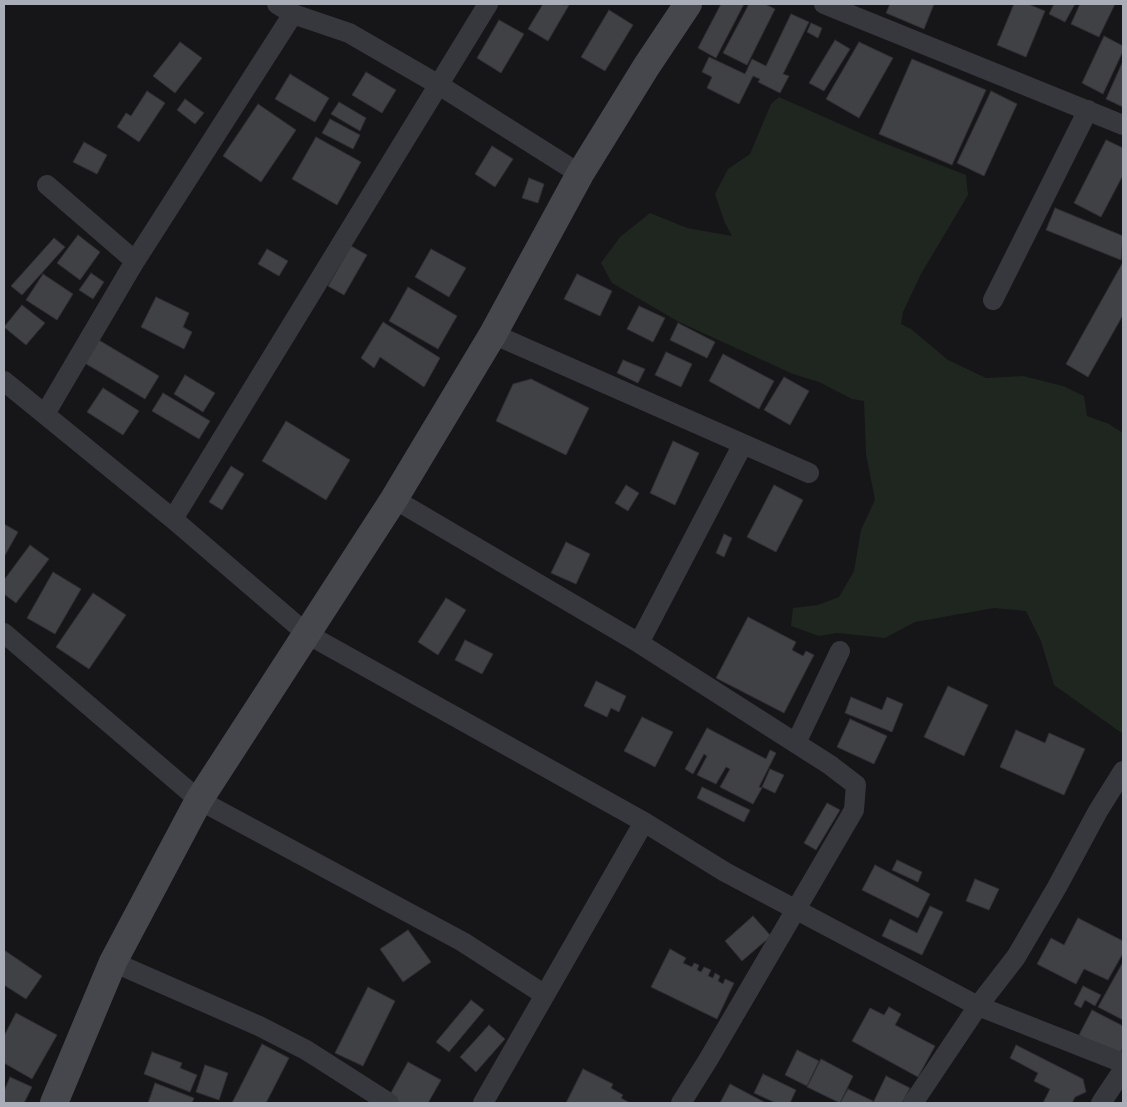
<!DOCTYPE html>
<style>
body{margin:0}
#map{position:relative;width:1127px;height:1107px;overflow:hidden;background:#161618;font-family:"PT Sans",sans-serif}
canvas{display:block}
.frame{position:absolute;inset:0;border:5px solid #a8adb8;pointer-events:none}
</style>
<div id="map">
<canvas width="1127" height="1107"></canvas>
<div class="frame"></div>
</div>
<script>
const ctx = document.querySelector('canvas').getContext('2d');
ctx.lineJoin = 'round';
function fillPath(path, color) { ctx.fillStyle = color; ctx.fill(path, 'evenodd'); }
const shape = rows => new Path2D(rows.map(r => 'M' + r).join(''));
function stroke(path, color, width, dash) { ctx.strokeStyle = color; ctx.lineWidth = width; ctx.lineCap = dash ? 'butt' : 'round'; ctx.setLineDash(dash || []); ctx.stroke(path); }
const green = shape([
 [779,97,876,140,966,175,968,195,921,274,903,312,901,324,911,329,948,360,986,378,1023,376,1063,386,1084,396,1087,416,1109,424,1123,433,1123,734,1054,685,1041,641,1026,611,994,608,915,622,885,638,837,633,819,636,791,626,793,608,818,605,839,597,854,571,861,530,875,500,866,454,864,401,852,399,819,382,793,374,679,322,612,283,601,263,620,237,650,213,687,228,732,236,725,223,715,194,728,169,750,154,771,104]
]);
const building = shape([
 [543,4,569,5,548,41,528,29,543,4],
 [721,4,744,4,716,58,698,48,721,4],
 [749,4,765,4,775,9,747,65,723,53,749,4],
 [890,4,934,4,924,29,886,13,890,4],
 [1014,4,1028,4,1045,11,1026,57,997,45,1014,4],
 [1054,4,1075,4,1065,22,1049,14,1054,4],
 [1080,4,1115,4,1099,37,1071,24,1080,4],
 [609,10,633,25,605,71,581,57,609,10],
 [791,14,809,22,783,74,789,76,780,93,758,82,760,79,753,76,739,104,707,88,712,77,702,72,709,57,745,74,752,59,766,66,791,14],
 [499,20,524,34,501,73,477,58,499,20],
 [811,23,822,28,818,38,807,32,811,23],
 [1104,36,1123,46,1123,51,1103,94,1082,83,1104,36],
 [835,40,850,49,824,91,809,83,835,40],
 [180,42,202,58,175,93,153,76,180,42],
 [859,42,893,58,859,118,826,99,859,42],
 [912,59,986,90,952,165,879,134,912,59],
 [1123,61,1123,107,1106,99,1123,61],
 [366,72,396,90,382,113,352,95,366,72],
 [290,74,329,98,315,122,275,99,290,74],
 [147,91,165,103,139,142,117,127,126,113,131,116,147,91],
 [991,91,1017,104,984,176,957,163,991,91],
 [185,99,204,113,195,124,177,110,185,99],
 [339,102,366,118,360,131,331,114,339,102],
 [258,104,296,130,261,182,223,156,258,104],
 [330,119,360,135,353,149,322,133,330,119],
 [316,137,361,162,337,205,292,179,316,137],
 [1106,140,1123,148,1123,175,1101,217,1074,203,1106,140],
 [84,142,107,155,97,174,73,162,84,142],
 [492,146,513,159,495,187,475,174,492,146],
 [529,178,544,184,538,203,522,198,529,178],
 [1055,208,1123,236,1121,260,1046,230,1055,208],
 [78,235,100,252,80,280,57,263,78,235],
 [54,238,65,247,22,295,11,286,54,238],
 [351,246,367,255,344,295,328,286,351,246],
 [267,249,288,261,279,276,258,264,267,249],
 [431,249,466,268,449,297,415,277,431,249],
 [1123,262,1123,315,1088,377,1066,364,1123,262],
 [91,273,104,282,93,299,79,290,91,273],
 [43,274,73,294,57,320,26,300,43,274],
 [577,274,612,291,600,316,564,299,577,274],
 [408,287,457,316,438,349,389,321,408,287],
 [156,297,189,313,183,327,192,332,184,349,141,327,156,297],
 [22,305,45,323,26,345,4,327,22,305],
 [639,306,665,318,653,342,627,329,639,306],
 [383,322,440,358,424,387,380,357,374,368,361,358,383,322],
 [678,323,715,342,707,358,670,340,678,323],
 [97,339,159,376,145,399,83,362,97,339],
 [666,352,692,364,681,387,655,375,666,352],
 [723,354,774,381,759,409,709,381,723,354],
 [623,360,645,369,638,383,617,373,623,360],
 [185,375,215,393,203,412,174,394,185,375],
 [784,377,809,391,790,425,764,410,784,377],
 [531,379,589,408,566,455,496,421,513,384,531,379],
 [103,388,139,411,123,435,87,412,103,388],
 [163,393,210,421,199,439,152,411,163,393],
 [286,421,350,460,326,500,262,461,286,421],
 [673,441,699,453,675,505,650,493,673,441],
 [231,466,244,474,222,510,209,502,231,466],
 [626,485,639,493,628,511,615,503,626,485],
 [774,485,803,500,776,552,747,537,774,485],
 [4,524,18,532,4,557,4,524],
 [724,534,732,538,724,557,716,553,724,534],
 [566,542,590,554,576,584,551,573,566,542],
 [30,545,49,559,16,603,4,594,4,580,30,545],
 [53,572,81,589,55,634,27,618,53,572],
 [93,593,126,615,89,669,56,647,93,593],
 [446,598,466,610,438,655,418,642,446,598],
 [748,617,796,642,792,650,803,656,806,651,814,655,784,713,716,678,748,617],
 [465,640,493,654,482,674,455,660,465,640],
 [596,681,626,696,619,712,611,708,607,717,584,706,596,681],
 [948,686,988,705,964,756,924,737,948,686],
 [851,697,882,710,887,697,903,704,892,732,845,713,851,697],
 [642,717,673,732,655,767,624,751,642,717],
 [850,719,887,736,874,764,837,747,850,719],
 [707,728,766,759,770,750,776,753,759,787,762,788,753,804,720,787,730,769,726,767,716,784,697,775,707,756,704,754,693,774,685,769,707,728],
 [1016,730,1045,743,1049,733,1085,749,1064,795,1000,767,1016,730],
 [770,769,784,775,775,793,762,787,770,769],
 [702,787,750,810,744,822,697,798,702,787],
 [827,803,840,810,816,850,804,843,827,803],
 [897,860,922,872,918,882,892,870,897,860],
 [875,865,930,894,918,918,862,890,875,865],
 [975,879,999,889,989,910,966,901,975,879],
 [930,906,943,912,922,955,882,936,890,919,917,933,930,906],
 [753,916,771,936,742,961,725,941,753,916],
 [1078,918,1123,941,1123,953,1108,980,1084,969,1076,984,1037,964,1051,938,1064,945,1078,918],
 [408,930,431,962,403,982,380,949,408,930],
 [670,949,686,958,683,963,692,967,694,963,699,965,697,970,701,972,704,967,711,970,708,976,713,978,715,973,720,976,718,981,723,984,725,979,734,983,717,1019,651,987,670,949],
 [4,950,42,976,26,999,4,985,4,950],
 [1123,962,1123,1020,1098,1007,1123,962],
 [1083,986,1101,995,1095,1006,1085,1000,1081,1008,1074,1004,1083,986],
 [368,987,395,1001,363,1066,335,1053,368,987],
 [471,1000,484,1010,449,1052,436,1042,471,1000],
 [889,1007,901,1014,895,1025,935,1046,918,1077,852,1041,870,1008,884,1015,889,1007],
 [1092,1010,1123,1026,1123,1047,1119,1056,1079,1035,1092,1010],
 [16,1013,57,1035,32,1079,4,1063,4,1036,16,1013],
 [489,1025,505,1039,476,1072,460,1057,489,1025],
 [262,1044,289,1058,266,1103,232,1103,262,1044],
 [1016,1045,1083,1079,1086,1092,1075,1097,1072,1103,1043,1103,1050,1089,1034,1081,1038,1073,1010,1058,1016,1045],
 [797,1050,819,1061,807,1086,785,1075,797,1050],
 [152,1052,182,1063,180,1068,197,1075,190,1092,144,1074,152,1052],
 [821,1059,853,1076,840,1103,807,1087,821,1059],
 [408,1062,441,1080,428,1103,398,1103,388,1098,408,1062],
 [205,1065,228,1073,219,1100,196,1092,205,1065],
 [583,1069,613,1084,611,1088,623,1095,621,1098,630,1103,566,1103,583,1069],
 [763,1074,796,1090,790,1103,776,1103,754,1093,763,1074],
 [886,1076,910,1088,902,1103,873,1103,886,1076],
 [10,1077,32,1087,24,1103,4,1103,4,1091,10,1077],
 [155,1083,194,1098,192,1103,148,1103,155,1083],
 [730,1084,766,1103,720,1103,730,1084],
 [848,1089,873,1101,871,1103,840,1103,848,1089]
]);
const street = shape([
 [277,4,293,14,349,33,439,85,580,174],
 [824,4,1123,125],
 [47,185,135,261],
 [993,300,1088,110],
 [493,334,809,473],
 [4,381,173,519,307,634,644,822,725,872,978,1006,1123,1063],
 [45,414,135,261,293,14],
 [394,499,639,643,830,765,856,785,854,810,708,1060,681,1103],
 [173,519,488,4],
 [4,633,199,800,463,942,545,995],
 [639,643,743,444],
 [796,743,840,651],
 [113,962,259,1026,306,1050,389,1103],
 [483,1103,644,822],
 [913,1103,978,1006,1016,957,1057,887,1098,811,1123,771],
 [1101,1103,1123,1070]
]);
const secondary = shape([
 [54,1103,113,962,199,800,394,499,493,334,580,174,646,67,688,4]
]);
fillPath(green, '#1e261f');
fillPath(building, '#404145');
stroke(building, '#303034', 1);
stroke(street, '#37383d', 20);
stroke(secondary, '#45474d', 28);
</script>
